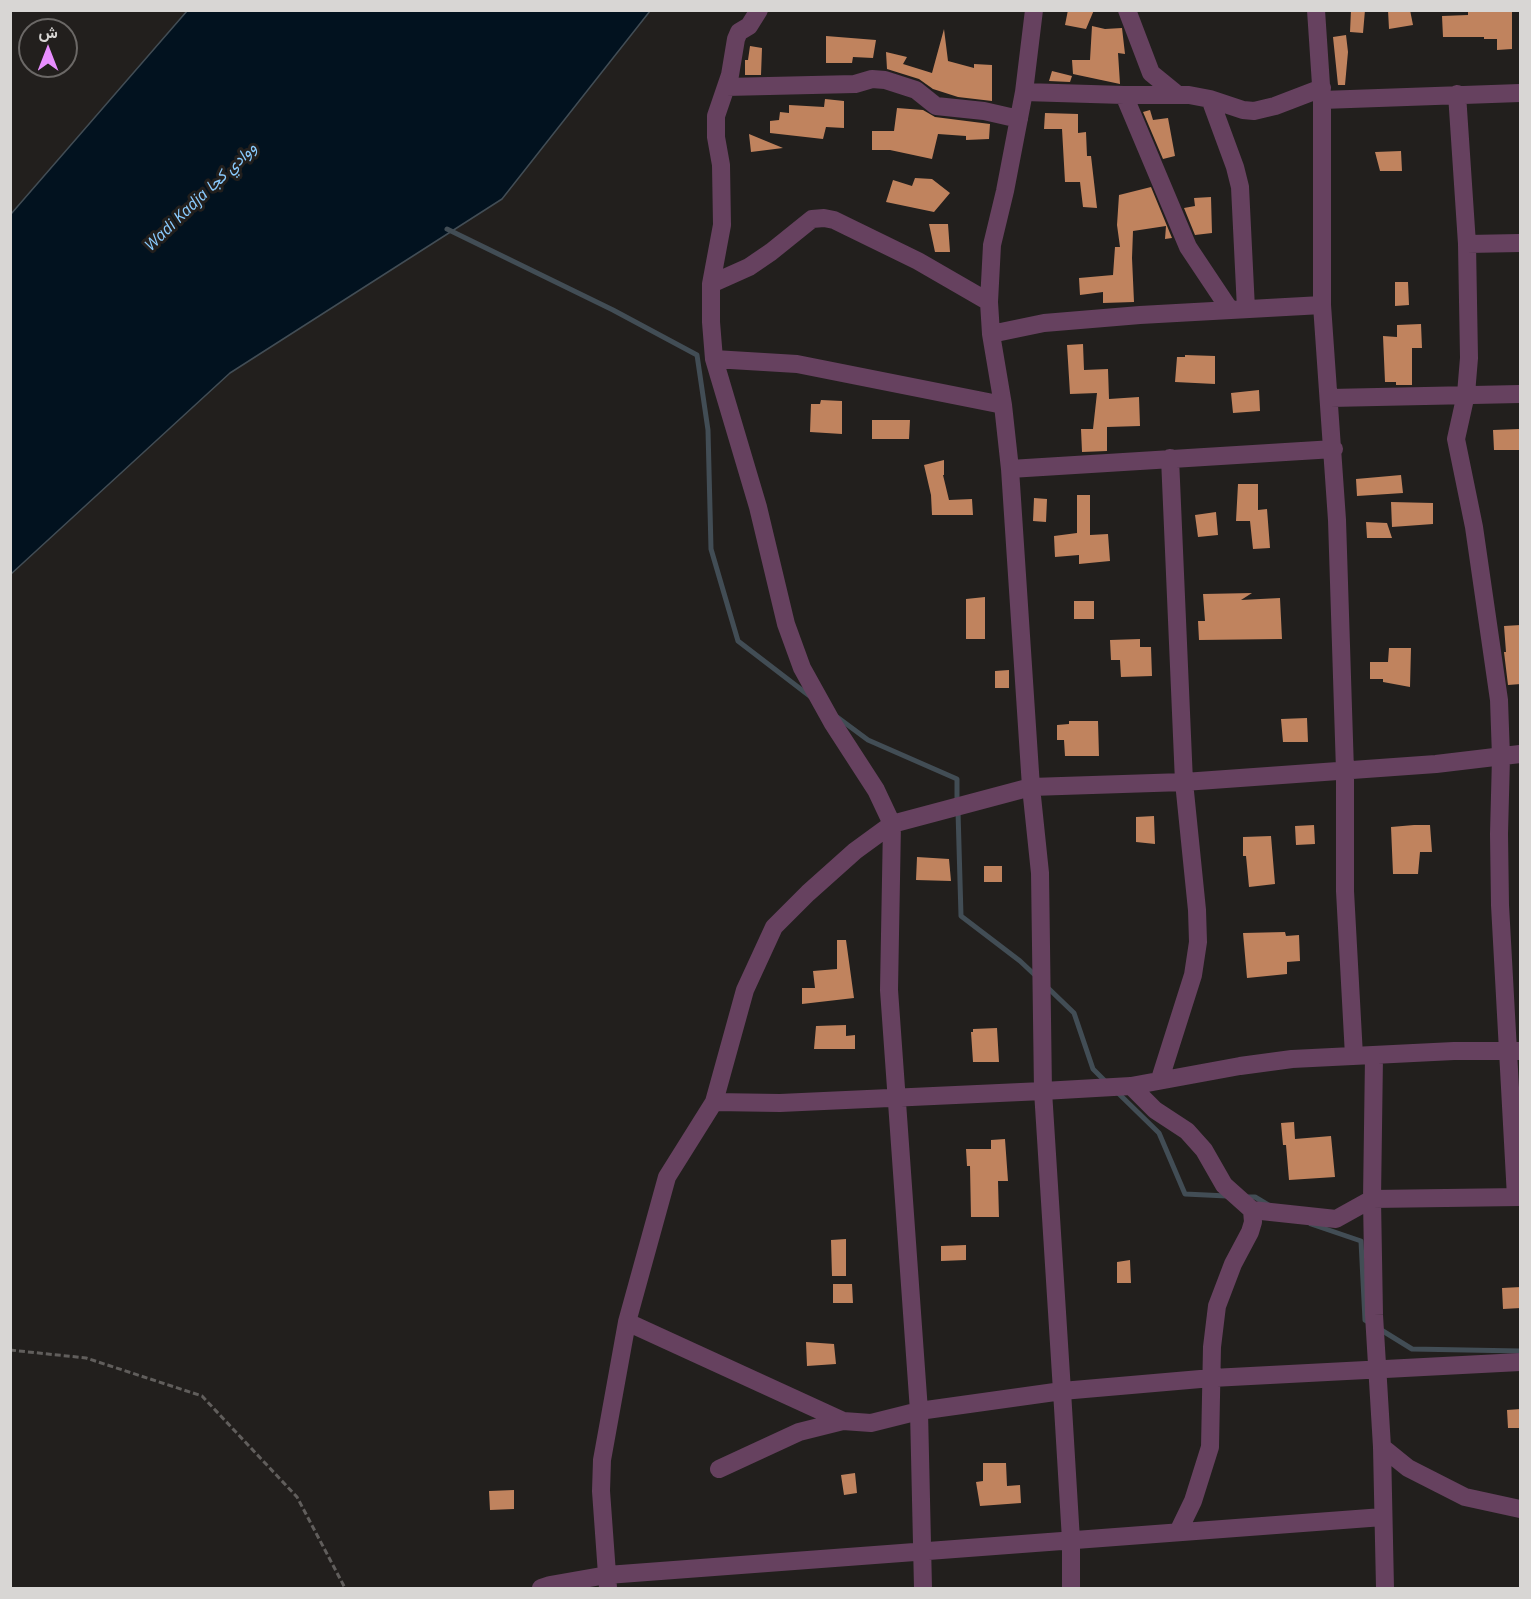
<!DOCTYPE html>
<meta charset="utf-8">
<style>
body{margin:0}
#map{position:relative;width:1531px;height:1599px;overflow:hidden;background:#221f1d;font-family:"Open Sans",Vazirmatn,sans-serif}
canvas{display:block}
.frame{position:absolute;inset:0;border:12px solid #d8d6d4;pointer-events:none}
.north{position:absolute;left:18px;top:18px;width:60px;height:60px;box-sizing:border-box;background:#221f1d;border:2px solid #6b6866;border-radius:50%;rotate:0deg;font-size:16px;font-weight:700;line-height:24px;text-align:center;color:#d8d6d4}
.north::after{content:'';display:block;margin:auto;width:21px;height:27px;background:#e88eff;clip-path:polygon(50% 0,100% 100%,50% 72%,0 100%)}
</style>
<div id="map">
<canvas width="1531" height="1599"></canvas>
<div class="frame"></div>
<div class="north">ش</div>
</div>
<script>
const ctx = document.querySelector('canvas').getContext('2d');
ctx.lineJoin = 'round';
function fillPath(path, color) { ctx.fillStyle = color; ctx.fill(path, 'evenodd'); }
const shape = rows => new Path2D(rows.map(r => 'M' + r).join(''));
function stroke(path, color, width, dash) { ctx.strokeStyle = color; ctx.lineWidth = width; ctx.lineCap = dash ? 'butt' : 'round'; ctx.setLineDash(dash || []); ctx.stroke(path); }
function label(font, color, halo, rows, align = 'center') {
  ctx.font = font + ' "Open Sans",Vazirmatn,sans-serif'; ctx.lineWidth = 6; ctx.setLineDash([]); ctx.textBaseline = 'middle'; ctx.strokeStyle = halo; ctx.fillStyle = color; for (const [text, x, y, turn = 0] of rows) {
    ctx.save(); ctx.translate(x, y); ctx.rotate((+turn || 0) * Math.PI / 180); ctx.textAlign = isNaN(turn) ? turn : align; if (halo) ctx.strokeText(text, 0, 0); ctx.fillText(text, 0, 0); ctx.restore();
  }
}
const water = shape([
 [187,11,650,11,502,199,230,373,11,574,11,214,187,11]
]);
const stream = shape([
 [447,229,613,310,697,355,708,430,711,549,738,641,811,697],
 [837,717,868,740,957,779,957,802],
 [958,811,961,916,1020,961,1036,976],
 [1047,987,1074,1013,1093,1069,1107,1083],
 [1116,1091,1159,1133,1185,1194,1227,1196],
 [1245,1197,1255,1197,1270,1206],
 [1311,1224,1361,1241,1365,1320,1370,1323],
 [1378,1328,1412,1349,1520,1351]
]);
const building = shape([
 [1068,10,1094,10,1086,29,1065,25],
 [1351,10,1365,10,1363,33,1350,32],
 [1388,10,1410,10,1413,25,1389,29],
 [1512,10,1512,49,1497,50,1497,39,1484,39,1484,37,1443,37,1442,16,1468,15,1468,11],
 [1092,26,1105,29,1122,28,1125,54,1118,53,1120,84,1073,74,1072,60,1090,60],
 [944,29,948,61,974,68,974,64,992,65,992,101,958,97,933,89,919,79,887,69,886,52,907,57,903,64,932,73],
 [1346,35,1348,52,1345,85,1338,85,1333,37],
 [826,36,876,40,873,58,853,57,852,63,826,63],
 [750,46,762,48,761,75,745,75,745,60,748,60],
 [1052,71,1072,76,1070,82,1049,81],
 [825,99,844,101,844,128,826,127,823,139,770,133,770,121,779,120,780,112,789,113,789,105,824,107],
 [897,108,923,110,935,117,990,124,989,139,966,140,966,136,938,134,932,159,890,150,872,150,872,131,894,131],
 [1150,110,1153,120,1168,118,1175,156,1163,159,1143,112],
 [1045,113,1078,114,1078,133,1086,132,1087,156,1091,156,1097,208,1083,207,1080,182,1065,182,1062,129,1044,129],
 [749,134,783,148,751,152],
 [1401,151,1402,171,1380,171,1375,152],
 [915,178,932,179,950,193,934,212,886,202,893,180,912,186],
 [1151,187,1172,238,1165,239,1166,226,1133,231,1132,258,1134,302,1103,303,1103,292,1080,295,1079,278,1113,275,1115,247,1120,247,1117,225,1119,195],
 [1211,197,1212,233,1195,235,1184,208,1195,206,1194,198],
 [929,224,948,224,950,252,935,252],
 [1395,282,1408,282,1409,305,1395,306],
 [1421,324,1422,348,1412,348,1412,385,1396,385,1396,382,1385,382,1383,336,1397,337,1397,325],
 [1083,344,1084,370,1108,369,1109,399,1139,397,1140,426,1107,427,1107,451,1082,452,1081,429,1093,429,1097,393,1070,394,1067,345],
 [1185,355,1215,356,1215,384,1175,382,1177,357,1185,357],
 [1259,390,1260,411,1233,413,1231,393],
 [821,400,842,401,842,434,810,432,811,404,820,404],
 [872,420,910,420,909,439,872,439],
 [1520,429,1520,450,1494,450,1493,430],
 [944,460,944,475,943,475,949,500,972,499,973,515,932,515,931,495,924,465],
 [1401,475,1403,493,1357,496,1356,479],
 [1238,484,1258,484,1258,510,1267,509,1270,548,1253,549,1250,521,1236,521],
 [1077,495,1090,495,1090,535,1108,534,1110,561,1079,564,1079,555,1055,557,1054,536,1077,533],
 [1034,498,1047,499,1046,522,1033,521],
 [1391,502,1433,503,1433,524,1392,527],
 [1216,512,1218,535,1198,537,1195,515],
 [1366,522,1387,523,1392,538,1367,538],
 [1252,593,1241,600,1280,598,1282,639,1199,640,1198,621,1205,621,1203,594],
 [985,597,985,639,966,639,966,599],
 [1074,601,1094,601,1094,619,1074,619],
 [1521,625,1521,684,1508,685,1504,652,1506,652,1504,626],
 [1140,639,1140,647,1151,647,1152,676,1121,677,1120,660,1111,660,1110,640],
 [1389,648,1411,648,1410,687,1383,682,1383,679,1370,679,1370,662,1388,662],
 [1009,670,1009,688,995,688,995,671],
 [1307,718,1308,742,1283,742,1281,719],
 [1069,721,1098,721,1099,756,1065,756,1064,740,1057,740,1057,725,1069,724],
 [1154,816,1155,844,1136,842,1136,817],
 [1314,825,1315,844,1296,845,1295,826],
 [1414,825,1430,825,1432,852,1420,852,1418,874,1393,874,1391,827],
 [1271,836,1275,884,1249,887,1246,856,1243,856,1243,837],
 [917,857,949,859,951,881,916,880],
 [984,866,1002,866,1002,882,984,882],
 [1285,932,1286,936,1299,935,1300,961,1287,962,1287,974,1247,978,1243,933],
 [837,940,846,940,854,998,802,1004,802,988,815,988,813,971,837,969],
 [846,1025,846,1036,855,1035,855,1049,814,1049,816,1026],
 [997,1028,999,1062,973,1062,971,1032,973,1032,973,1029],
 [1294,1122,1295,1139,1331,1136,1335,1177,1289,1180,1286,1145,1283,1145,1281,1123],
 [1005,1139,1008,1181,998,1181,999,1217,971,1217,970,1166,967,1166,966,1149,991,1149,991,1140],
 [846,1239,846,1276,832,1276,831,1240],
 [966,1245,966,1260,941,1261,941,1246],
 [1130,1260,1131,1283,1117,1283,1117,1262],
 [833,1284,852,1284,853,1303,833,1303],
 [1521,1287,1521,1308,1503,1309,1502,1288],
 [806,1342,834,1344,836,1364,807,1366],
 [1521,1409,1521,1428,1508,1428,1507,1410],
 [983,1463,1006,1463,1007,1486,1020,1485,1021,1503,980,1506,976,1482,983,1481],
 [855,1473,857,1493,844,1495,841,1475],
 [514,1490,514,1509,490,1510,489,1491]
]);
const path = shape([
 [10,1350,86,1358,202,1396,297,1497,345,1588]
]);
const minor = shape([
 [759,10,749,26,739,32,736,39,730,75,716,116,716,137,721,165,722,225,711,284,711,322,714,359,758,507,786,624,802,668,832,722,876,790,892,824,889,990,919,1411,923,1588],
 [1034,10,1024,92,1005,191,992,245,989,302,991,334,1003,405,1010,469,1031,787,1040,873,1043,1091,1062,1391,1071,1540,1071,1588],
 [1127,10,1151,73,1178,95],
 [1316,10,1322,100,1322,305,1337,520,1345,771,1345,891,1354,1056],
 [726,87,855,84,872,79,885,80,916,90,936,106,984,111,1019,119],
 [1024,92,1124,95,1189,95,1210,99,1243,110,1254,111,1275,106,1322,88],
 [1457,94,1467,244,1469,358,1466,394,1456,439,1474,527,1499,700,1501,757,1499,834,1500,905,1516,1197],
 [1124,95,1188,247,1230,310],
 [1210,99,1235,167,1240,187,1246,309],
 [1322,100,1520,93],
 [1467,244,1520,243],
 [711,284,749,267,771,252,812,219,824,218,834,220,918,261,989,302],
 [991,334,1044,323,1140,315,1322,305],
 [714,359,797,364,1003,405],
 [1330,398,1520,394],
 [1010,469,1334,449],
 [1374,1057,1372,1199,1374,1315,1382,1447,1385,1588],
 [1160,1079,1193,975,1198,942,1197,910,1184,782,1170,458],
 [1131,1086,1155,1110,1187,1131,1204,1150,1224,1185,1252,1210],
 [714,1102,780,1103,1043,1091,1131,1086,1240,1066,1292,1059,1454,1051,1520,1051],
 [627,1322,843,1421],
 [1382,1447,1408,1468,1465,1497,1520,1509],
 [719,1469,799,1432,843,1421,871,1423,919,1411,1062,1391,1212,1378,1520,1362],
 [1178,1532,1193,1501,1210,1447,1212,1347,1217,1306,1233,1264,1250,1232,1253,1222,1252,1210,1336,1219,1372,1199,1520,1197],
 [541,1588,550,1585,607,1575,1383,1517],
 [608,1588,601,1491,602,1460,627,1322,667,1177,714,1102,745,990,774,927,808,893,855,851,892,824,1031,787,1184,782,1436,764,1520,754]
]);
const waterNames = [
 ["Wadi Kadja ووادي كجا",201,197,-44]
];
fillPath(water, '#02121f');
stroke(water, '#424d55', 1.5);
stroke(stream, '#424d55', 5);
fillPath(building, '#c0835e');
stroke(path, '#615e5c', 3, [6, 3]);
stroke(minor, '#66415f', 18);
label('italic 16px', '#8acbfe', '#221f1d', waterNames);
</script>
